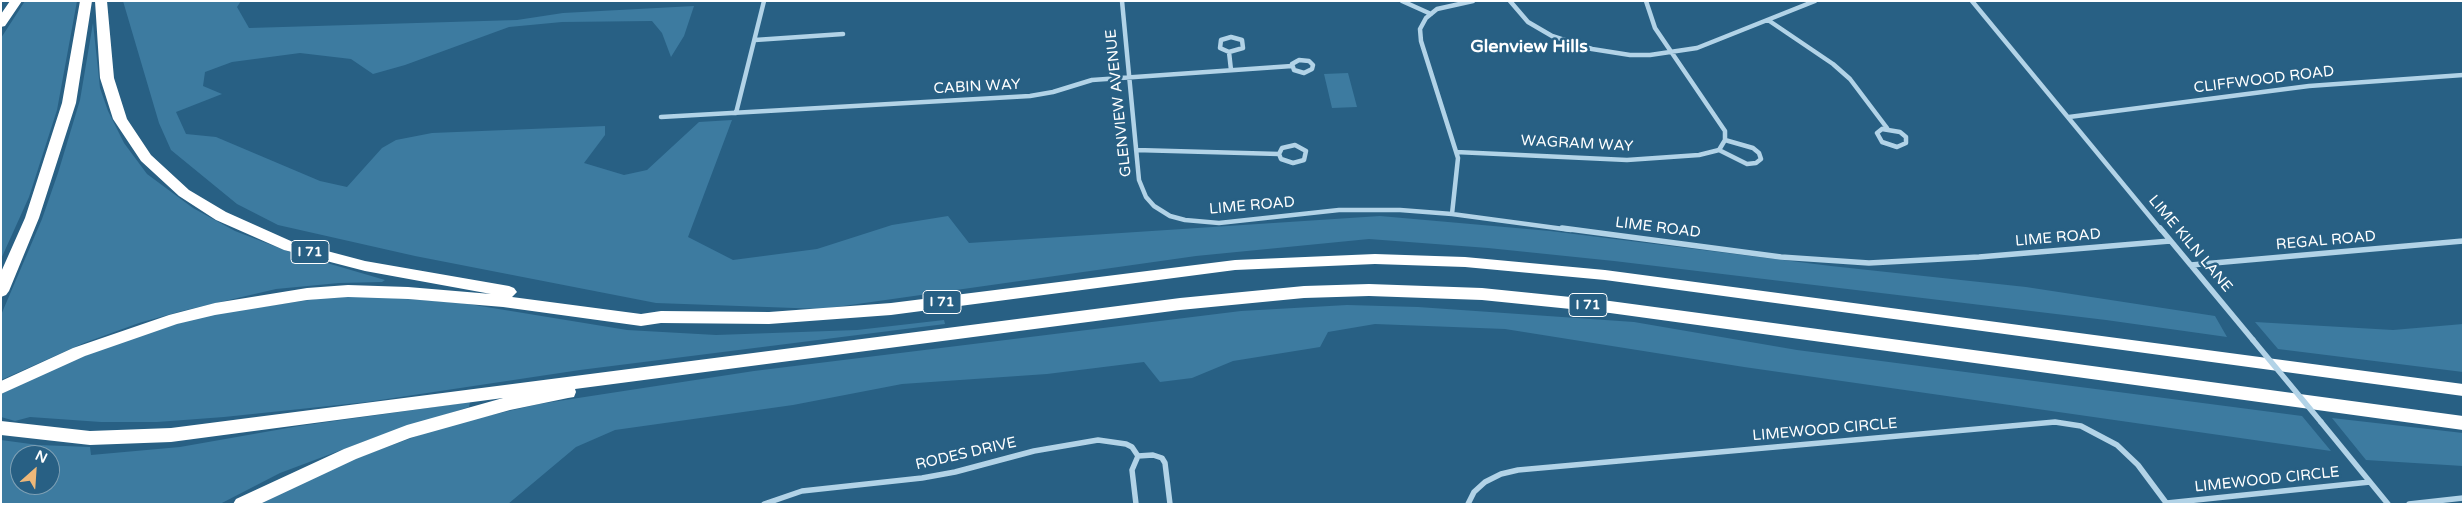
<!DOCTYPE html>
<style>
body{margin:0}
#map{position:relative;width:2464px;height:505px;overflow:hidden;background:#286084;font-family:"Varela Round",sans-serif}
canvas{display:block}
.frame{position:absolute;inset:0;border:2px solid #fff;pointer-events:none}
.north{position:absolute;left:10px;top:445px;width:50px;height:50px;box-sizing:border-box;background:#286084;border:1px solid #7ea0b5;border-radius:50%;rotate:26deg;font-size:14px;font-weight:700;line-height:20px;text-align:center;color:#fff}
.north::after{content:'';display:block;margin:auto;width:18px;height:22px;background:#eeb879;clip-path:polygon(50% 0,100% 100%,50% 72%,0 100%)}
</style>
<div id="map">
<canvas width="2464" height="505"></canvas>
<div class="frame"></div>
<div class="north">N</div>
</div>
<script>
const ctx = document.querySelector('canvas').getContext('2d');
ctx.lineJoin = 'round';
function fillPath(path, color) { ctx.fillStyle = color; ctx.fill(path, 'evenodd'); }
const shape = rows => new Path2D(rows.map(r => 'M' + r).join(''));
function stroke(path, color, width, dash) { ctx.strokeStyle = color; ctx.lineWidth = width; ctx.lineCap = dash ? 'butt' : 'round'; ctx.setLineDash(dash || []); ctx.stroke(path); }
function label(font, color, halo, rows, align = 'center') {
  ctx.font = font + ' "Varela Round",sans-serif'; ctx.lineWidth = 5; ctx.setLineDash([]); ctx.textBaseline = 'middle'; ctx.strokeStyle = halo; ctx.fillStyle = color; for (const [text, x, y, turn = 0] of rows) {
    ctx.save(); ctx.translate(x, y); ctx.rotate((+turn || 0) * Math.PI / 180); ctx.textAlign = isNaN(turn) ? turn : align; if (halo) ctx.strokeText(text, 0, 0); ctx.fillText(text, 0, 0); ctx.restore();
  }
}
const green = shape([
 [25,1,77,1,57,110,29,197,1,259,1,38],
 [123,1,241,1,237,7,249,28,517,20,563,13,694,6,684,36,671,57,662,33,652,21,562,22,509,27,405,65,373,74,351,59,300,53,232,62,205,72,203,86,222,94,176,112,186,134,216,137,320,181,347,187,382,148,396,140,432,133,605,126,605,135,584,163,624,175,647,170,699,122,732,120,688,237,733,260,817,249,892,225,948,216,969,243,1380,216,1550,231,1831,266,2026,287,2215,316,2227,337,2106,320,1614,261,1488,248,1369,239,1196,256,822,309,656,303,415,256,278,225,237,204,171,150,159,123],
 [93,23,100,88,108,111,124,143,147,174,193,208,235,231,321,264,327,263,385,280,382,282,339,283,276,289,182,311,139,323,84,343,1,380,1,315,42,219,58,173,80,100],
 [1348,73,1357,107,1332,108,1324,74],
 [365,296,462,303,627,330,716,335,857,330,944,320,945,324,580,370,367,402,224,417,157,422,101,422,30,417,15,421,1,417,1,394,46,372,130,337,212,314,323,298],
 [1347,305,1418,307,1634,322,1797,350,2302,416,2331,451,1744,367,1505,329,1375,324,1328,332,1320,347,1233,361,1192,378,1160,382,1144,362,1047,374,902,384,793,405,615,430,576,447,508,504,261,504,319,472,444,426,539,404,754,371,1241,311],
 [2255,322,2393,330,2463,324,2463,372,2278,349],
 [470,402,469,407,376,437,280,473,220,504,1,504,1,440,38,445,90,447,91,455,180,447,299,426],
 [20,455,50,455,50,485,20,485],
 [2332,418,2463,433,2463,466,2366,460]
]);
const streetFar1 = shape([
 [1122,1,1139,180,1146,197,1154,206,1170,216,1185,220,1219,223,1339,210,1400,210,1452,214,1571,230],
 [1402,1,1431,14],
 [1510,1,1528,22,1552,36,1592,49,1630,55,1650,55,1697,48,1815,1],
 [1972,1,2161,230],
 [1768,20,1833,64,1850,79,1887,128],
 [1231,37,1242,40,1243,48,1229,52,1220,48,1221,40,1231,37],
 [755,40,843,34],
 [1229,52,1231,70],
 [1299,60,1309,61,1313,65,1312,69,1304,73,1294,70,1292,64,1299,60],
 [736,113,764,1],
 [661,117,1030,96,1053,92,1092,80,1292,66],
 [2069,117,2309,86,2463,75],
 [1882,129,1900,132,1906,137,1906,143,1897,147,1882,142,1877,133,1882,129],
 [1295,145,1306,151,1304,160,1293,163,1281,159,1279,154,1282,148,1295,145],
 [1136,150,1279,154],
 [1719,150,1747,164,1756,163,1761,159,1759,153,1753,148,1725,140],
 [1456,152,1627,160,1699,155,1719,150,1725,140,1725,131,1655,28,1646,1],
 [1452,214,1458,158,1421,41,1420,29,1426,18,1437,9,1473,1]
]);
const street = shape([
 [1562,228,1781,257,1869,263,1979,257,2170,241],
 [2160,228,2253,340],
 [2191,265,2463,241],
 [2321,422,2388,504],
 [1138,456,1153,455,1162,458,1165,463,1170,504],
 [2167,503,2370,482],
 [764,504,802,491,922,478,955,472,1034,451,1098,440,1126,444,1132,447,1138,456],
 [1136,504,1132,470,1138,456],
 [1468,504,1474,492,1485,482,1501,474,1518,470,2055,422,2081,426,2117,445,2138,465,2167,504],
 [2409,504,2463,498]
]);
const highway = shape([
 [10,1,22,1,5,26,1,27,1,14,10,1],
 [80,1,92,1,76,103,39,218,9,291,6,295,1,297,1,272,25,218,62,103,80,1],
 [95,1,107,1,114,78,127,119,151,155,189,190,226,212,293,242,365,261,509,286,514,288,517,292,512,297,641,314,661,311,769,312,891,303,1235,260,1375,254,1465,257,1605,270,2463,384,2463,396,1605,280,1465,267,1375,264,1235,270,891,315,769,324,661,323,641,326,503,307,408,299,348,297,307,300,215,315,177,324,85,356,1,394,1,381,73,348,169,315,215,303,307,288,348,285,408,287,491,294,365,271,284,250,216,220,179,196,141,161,113,119,100,78,95,1],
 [1369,284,1482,288,1610,301,2463,416,2463,430,1610,313,1482,300,1369,296,1304,298,1180,310,575,389,576,392,574,397,568,398,510,410,410,438,356,459,260,504,233,504,236,499,344,449,407,425,503,398,171,442,90,445,1,435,1,421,90,431,171,428,1180,298,1304,286,1369,284]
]);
const streetBridge = shape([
 [2253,340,2321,422]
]);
const shields = [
 [310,252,38],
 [942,302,38],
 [1588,305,38]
];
const shieldNames = [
 ["I 71",310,252],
 ["I 71",942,302],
 ["I 71",1588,305]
];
const streetNames = [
 ["CLIFFWOOD ROAD",2264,80,-7],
 ["CABIN WAY",977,87,-3],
 ["GLENVIEW AVENUE",1119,103,-96],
 ["WAGRAM WAY",1577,144,3],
 ["LIME ROAD",1252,206,-5],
 ["LIME ROAD",1658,228,7],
 ["LIME ROAD",2058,238,-5],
 ["REGAL ROAD",2326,241,-5],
 ["LIME KILN LANE",2190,244,50],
 ["LIMEWOOD CIRCLE",1825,430,-5],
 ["RODES DRIVE",966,454,-13],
 ["LIMEWOOD CIRCLE",2267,480,-6]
];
const quarterNames = [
 ["Glenview Hills",1529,47]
];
fillPath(green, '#3d7ba0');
stroke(streetFar1, '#b2d3e7', 4.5);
stroke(street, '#b2d3e7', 5.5);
fillPath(highway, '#fff');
stroke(streetBridge, '#b2d3e7', 5.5);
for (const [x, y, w] of shields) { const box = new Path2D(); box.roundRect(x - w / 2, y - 11.5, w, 23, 4); ctx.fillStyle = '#286084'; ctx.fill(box); stroke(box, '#fff', 1); }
label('bold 14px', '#fff', null, shieldNames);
label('15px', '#fff', '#286084', streetNames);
label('bold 18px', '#fff', '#286084', quarterNames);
</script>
